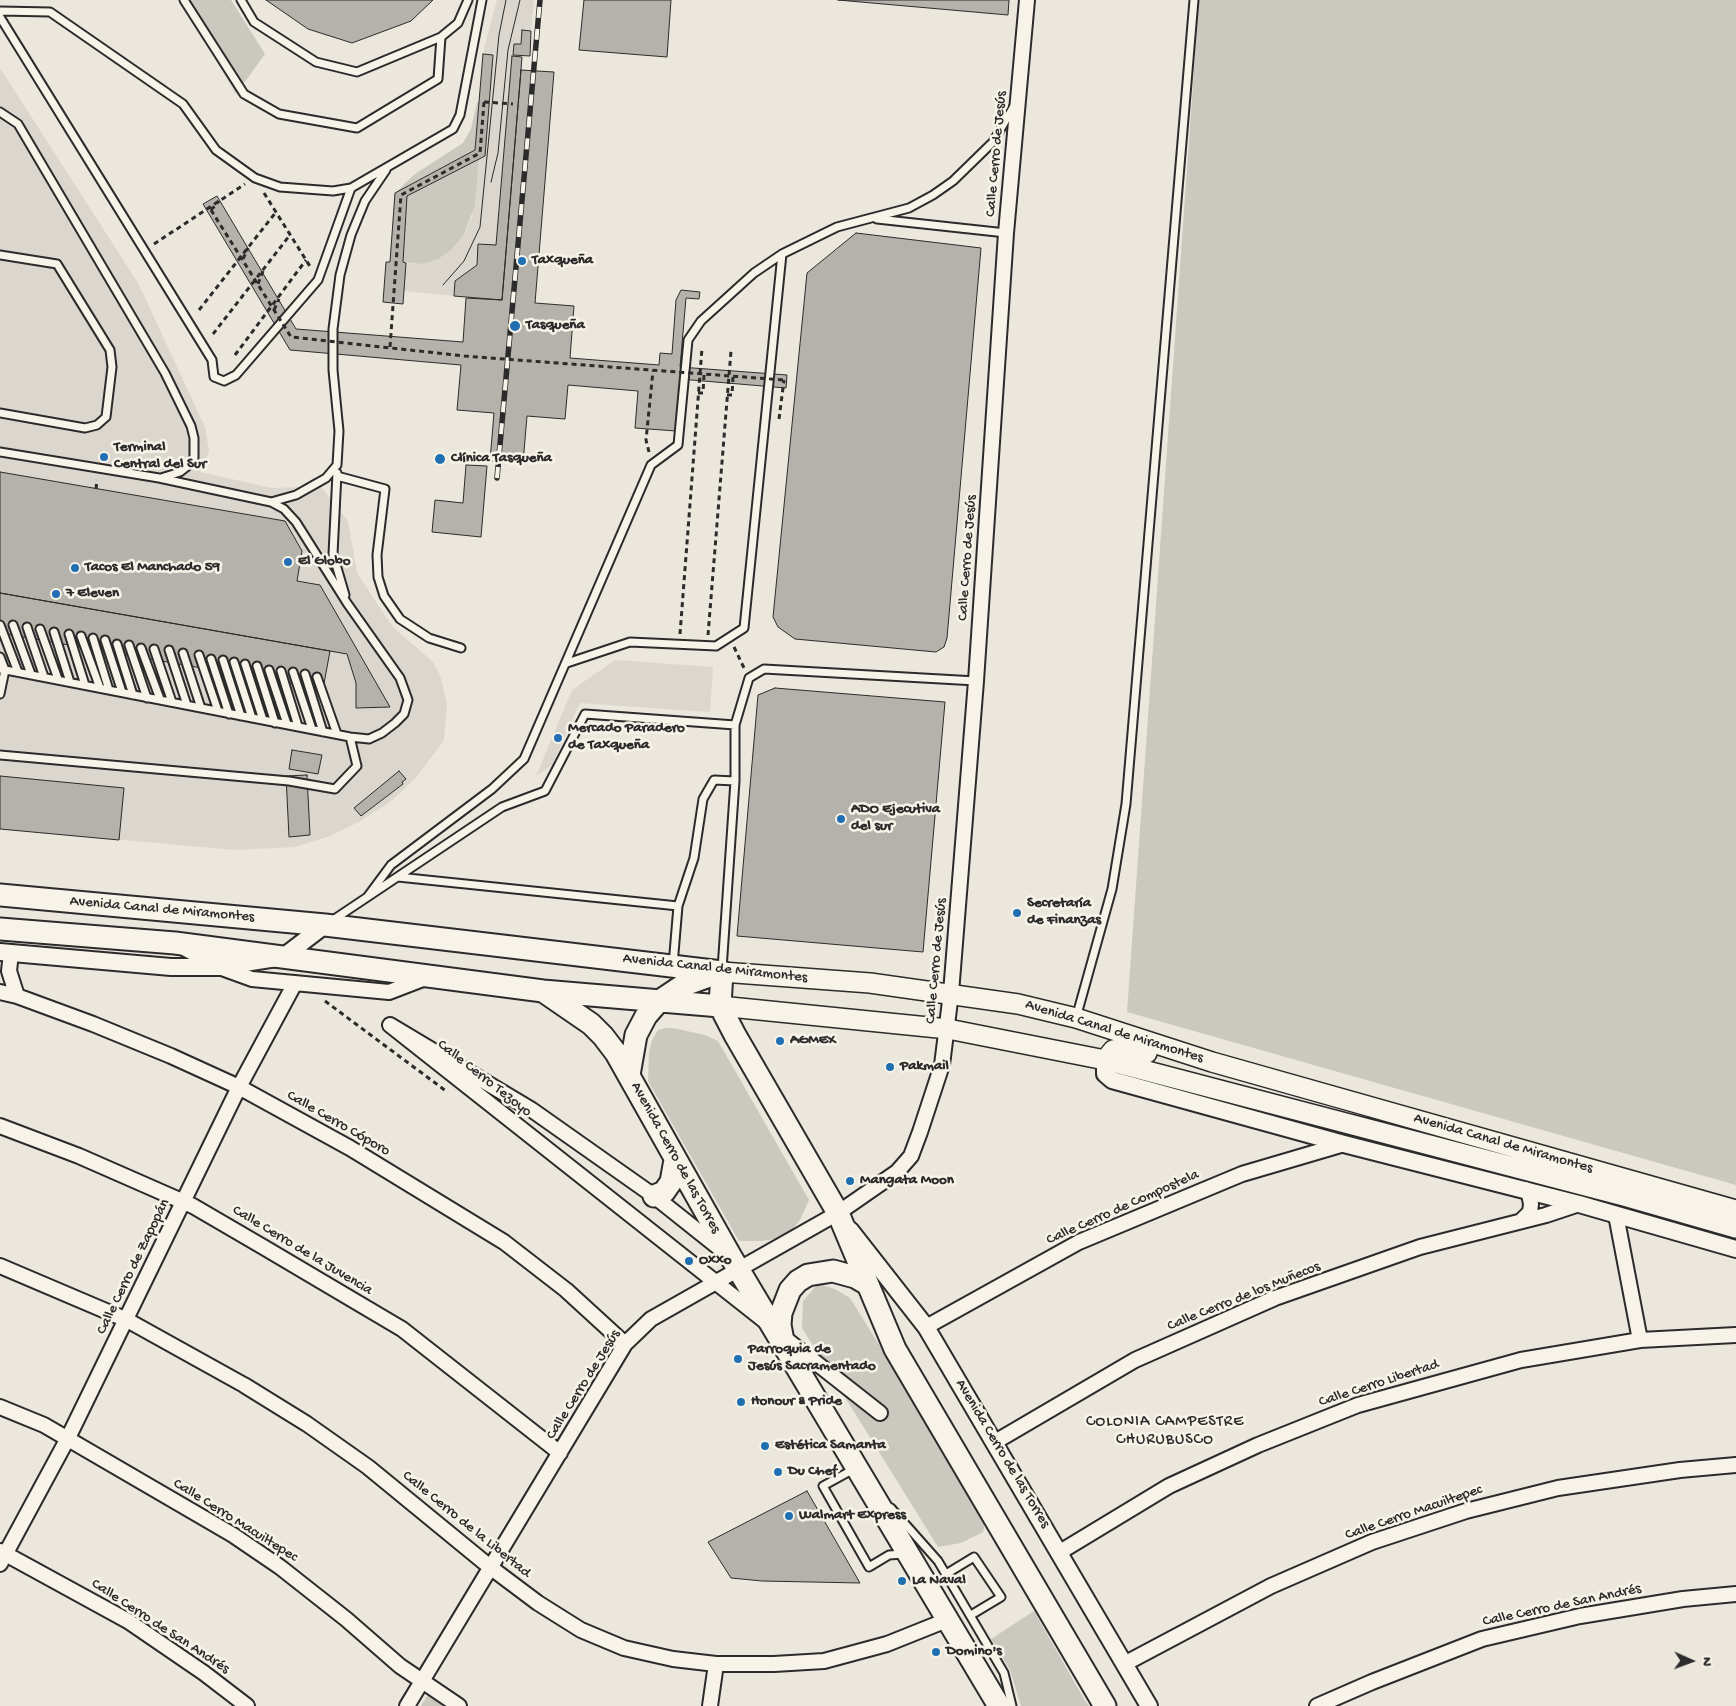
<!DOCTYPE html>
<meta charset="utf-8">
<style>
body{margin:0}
#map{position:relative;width:1736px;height:1706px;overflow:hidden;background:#ebe7dd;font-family:"Gochi Hand",sans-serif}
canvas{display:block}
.north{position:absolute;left:1666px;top:1636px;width:50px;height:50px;-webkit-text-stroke:4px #f7f3e8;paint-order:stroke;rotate:92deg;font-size:14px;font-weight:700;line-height:20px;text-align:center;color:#2b2b2b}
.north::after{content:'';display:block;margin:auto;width:18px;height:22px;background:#2b2b2b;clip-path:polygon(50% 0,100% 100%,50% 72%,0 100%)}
</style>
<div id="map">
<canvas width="1736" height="1706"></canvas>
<div class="north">N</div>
</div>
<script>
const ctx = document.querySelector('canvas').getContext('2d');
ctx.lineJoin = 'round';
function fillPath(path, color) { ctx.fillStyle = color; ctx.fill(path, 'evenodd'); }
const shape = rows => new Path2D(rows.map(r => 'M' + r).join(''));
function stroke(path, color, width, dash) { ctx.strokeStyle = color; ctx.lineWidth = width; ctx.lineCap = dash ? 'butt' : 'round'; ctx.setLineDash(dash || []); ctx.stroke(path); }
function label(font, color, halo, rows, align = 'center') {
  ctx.font = font + ' "Gochi Hand",sans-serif'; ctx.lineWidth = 5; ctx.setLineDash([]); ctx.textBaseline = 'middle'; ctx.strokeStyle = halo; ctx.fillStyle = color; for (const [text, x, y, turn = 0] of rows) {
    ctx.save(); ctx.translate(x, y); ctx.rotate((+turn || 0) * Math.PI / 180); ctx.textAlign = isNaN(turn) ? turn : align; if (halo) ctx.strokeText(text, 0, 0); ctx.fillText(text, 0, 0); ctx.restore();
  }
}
const built = shape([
 [497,0,534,0,531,31,522,31,521,44,514,44,512,57,496,245,478,244,477,265,455,281,454,296,404,291,406,263,422,264,452,249,463,236,471,219,475,206,479,158,484,48],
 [0,68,138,283,205,427,209,451,200,472,272,488,300,487,314,478,348,521,357,573,392,626,433,662,441,678,447,705,444,740,415,779,390,802,359,822,330,836,295,847,235,850,0,829],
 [615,660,713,667,710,712,580,703,552,765,536,776,572,690]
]);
const green = shape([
 [180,0,231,0,265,54,236,94],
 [1199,0,1736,0,1736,1185,1127,1012],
 [477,102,479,102,475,150,395,193,415,174,463,143,471,129],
 [479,158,475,206,463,236,452,249,438,259,422,264,403,262,407,196],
 [665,1028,673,1028,705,1035,718,1041,809,1200,800,1220,786,1237,762,1241,739,1241,648,1081,649,1051,652,1040,658,1030],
 [818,1284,835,1289,850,1298,986,1517,983,1532,961,1543,938,1547,802,1328,803,1301],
 [1034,1611,1084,1699,1089,1706,1021,1706,1010,1670,991,1639],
 [429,1693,446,1706,421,1706]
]);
const building = shape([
 [266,0,433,0,411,21,352,43,308,29,266,0],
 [584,0,671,0,667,57,579,50,584,0],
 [838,0,1009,0,1008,15,838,0],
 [522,30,531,31,530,56,513,55,514,44,521,44,522,30],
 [483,54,493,55,485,156,407,196,403,262,406,263,403,304,383,302,386,262,390,262,395,193,475,150,483,54],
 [512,56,522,57,502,300,454,296,455,281,477,265,478,244,496,245,512,56],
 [521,70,554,72,535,303,574,306,570,358,659,365,660,353,672,354,676,300,681,290,700,292,699,299,686,298,680,367,787,375,786,388,680,379,676,431,635,428,638,391,568,385,565,419,527,416,523,463,490,461,494,413,457,410,461,365,290,350,203,204,217,196,296,329,463,342,466,298,502,300,521,70],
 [856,233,981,248,947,638,944,647,936,652,795,639,778,627,773,617,807,273,856,233],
 [466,465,487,466,481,537,432,532,435,500,463,503,466,465],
 [0,472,285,521,302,551,297,581,320,585,390,707,356,708,356,683,347,654,0,593,0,472],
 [0,593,330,651,323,689,0,633,0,593],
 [775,688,945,702,923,952,737,936,758,695,775,688],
 [292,750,322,755,318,774,289,769,292,750],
 [399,771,406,779,402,782,403,784,361,816,354,808,399,771],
 [307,775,310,835,289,837,286,776,307,775],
 [0,776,124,788,119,840,0,829,0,776],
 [807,1491,860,1583,762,1581,731,1578,708,1542,807,1491]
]);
const path = shape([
 [264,193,311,268],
 [211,210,219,201],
 [154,244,245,184],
 [243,259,248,248],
 [258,284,263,271],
 [199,310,276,212],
 [274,310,279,299],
 [213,334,290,235],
 [390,347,401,195,480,153,484,102],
 [235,355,306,260],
 [698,393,703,393,704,375],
 [727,395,732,395,733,377],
 [779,419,784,380],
 [649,452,646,440,653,371],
 [96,489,97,480],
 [680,634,702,348],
 [708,635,731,351],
 [734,647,744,668],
 [325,1001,446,1091]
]);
const service = shape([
 [184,0,244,94,279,114,357,128,438,79,441,37],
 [241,0,254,22,316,62,357,72,441,37,458,23,468,0],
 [0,11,50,12,183,104,216,150,255,178,280,187,333,191,351,188,453,129,460,115,482,0],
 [0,17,212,360,214,377,224,381,236,375,318,280,351,188],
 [0,112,18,124,165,373,191,426,194,438,194,458,189,465,180,472,161,478],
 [877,219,1006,233],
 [0,255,57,264,110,350,112,367,106,417,97,425,85,428,0,413],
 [0,452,159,478,271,502,284,509,296,522,347,603,400,678,408,700,404,714,395,723,382,733,369,739,350,737,0,669],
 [337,473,333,554,345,595],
 [337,476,385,489,377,555,378,577,384,596,400,619,429,638,461,648],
 [271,502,296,495,326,478,337,465,339,431,333,370,333,329,340,275,351,235,365,201,386,170],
 [0,625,18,672],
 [13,625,31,674],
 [27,627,44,677],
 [40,629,58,679],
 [54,632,70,682],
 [69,634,85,685],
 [81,636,100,688],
 [93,638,109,690],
 [105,640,122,692],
 [117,644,133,695],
 [129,645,147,698],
 [141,648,160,699],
 [154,649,172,702],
 [169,650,187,705],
 [183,653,201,708],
 [199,655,218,711],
 [0,657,5,670,0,694],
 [211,659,229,714],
 [223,660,241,716],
 [234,662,252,718],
 [567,663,630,642,716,646,744,628,782,254],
 [245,664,263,720],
 [257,666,275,723],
 [269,670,287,724],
 [281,671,298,726],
 [293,672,312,729],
 [305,674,323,732],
 [317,677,337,734],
 [0,755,289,781,335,789,357,766,350,737],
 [398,877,678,906],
 [368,896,391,865,492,789,524,759,651,465,678,445,688,340,701,321,754,273,782,254,837,227,909,208,933,195,953,181,993,142,1014,106],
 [333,920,502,807,545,791,585,714,735,725],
 [673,965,678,906,694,858,703,799,714,780,735,781],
 [722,969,735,781,735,725,749,678,764,669,976,681],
 [1076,1018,1112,889,1126,804,1194,0],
 [854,1469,823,1486,869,1567,889,1555,903,1554],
 [891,1508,938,1561,1004,1673,1012,1706],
 [946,1574,974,1557,1001,1597,971,1615]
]);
const minor = shape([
 [184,948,219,967,252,979,389,992,428,977],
 [11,953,9,971,17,996],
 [0,992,17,996,93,1024,171,1056,239,1087,350,1148,504,1242,566,1290,625,1344],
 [0,1126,79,1156,193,1206,265,1248,402,1329,560,1453],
 [1616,1215,1640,1340],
 [1521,1221,1530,1212,1531,1204,1529,1194,1525,1189],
 [723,1251,654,1196,532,1110,390,1025,766,1322],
 [0,1266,127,1320,244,1385,307,1424,368,1467,490,1567,538,1603,581,1630,624,1648,673,1659,716,1664,774,1664,824,1661,887,1644,947,1620],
 [926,1327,1079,1242,1242,1174,1344,1144],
 [782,1336,880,1413],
 [0,1407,44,1425,233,1535,280,1567,346,1619,400,1666,459,1706],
 [995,1442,1135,1360,1275,1298,1420,1247,1546,1215,1579,1204],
 [0,1551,128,1621,204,1673,247,1706],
 [1060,1552,1169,1486,1258,1445,1358,1405,1521,1360,1640,1340,1736,1335],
 [0,1564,68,1438,239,1087,295,983],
 [1126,1663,1271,1586,1372,1542,1466,1511,1558,1488,1680,1470,1736,1465],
 [407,1706,625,1344,651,1319,838,1213,897,1172,911,1156,920,1132,942,1065,951,993,976,681,1006,233,1027,0],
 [710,1706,716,1664],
 [1317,1706,1372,1682,1482,1639,1580,1616,1683,1599,1736,1594]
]);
const tertiary = shape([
 [0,952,171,967,219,967,283,957,325,925],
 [1105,1060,1105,1074,1112,1080,1344,1144,1579,1204,1736,1249],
 [850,1230,926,1327,1149,1706]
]);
const secondary = shape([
 [722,972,870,983,1018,1004,1076,1018,1212,1062,1736,1210],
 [720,1006,948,1029,1105,1060,1624,1196,1736,1228],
 [1105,1060,1113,1050,1125,1047,1147,1053]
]);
const primary = shape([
 [0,895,325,925,722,972],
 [0,929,175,943,543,991,720,1006],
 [722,972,720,1006,735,1035,838,1213,895,1349,1105,1706],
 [543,991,591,1024,603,1036,616,1053,731,1257,999,1706],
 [629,1075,636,1035,646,1016,658,1002,682,986,715,974],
 [654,1196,664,1192,671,1182,675,1160],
 [783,1341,780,1325,781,1313,790,1290,798,1281,808,1275,833,1271,855,1277,867,1284]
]);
const tram = shape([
 [491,182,498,153,508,50,520,0],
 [443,285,464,261,480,227,499,35,506,0]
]);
const rail = shape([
 [497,478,540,0]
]);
const pathBridge = shape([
 [484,102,513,104],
 [211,210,291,337,464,356,784,380]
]);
const markers = [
 [522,261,5,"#1f6fb2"],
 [515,326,6,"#1f6fb2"],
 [104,457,5,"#1f6fb2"],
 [440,459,6,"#1f6fb2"],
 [288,562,5,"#1f6fb2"],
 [75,568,5,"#1f6fb2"],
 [56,594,5,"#1f6fb2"],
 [558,738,5,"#1f6fb2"],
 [841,819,5,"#1f6fb2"],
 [1017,913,5,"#1f6fb2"],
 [780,1041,5,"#1f6fb2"],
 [890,1067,5,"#1f6fb2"],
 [850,1181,5,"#1f6fb2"],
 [689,1261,5,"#1f6fb2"],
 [738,1359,5,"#1f6fb2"],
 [741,1402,5,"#1f6fb2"],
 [765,1446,5,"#1f6fb2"],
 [778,1472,5,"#1f6fb2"],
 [789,1516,5,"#1f6fb2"],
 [902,1581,5,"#1f6fb2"],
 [936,1652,5,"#1f6fb2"]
];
const streetNames = [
 ["Calle Cerro de Jesús",997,154,-85],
 ["Calle Cerro de Jesús",968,558,-86],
 ["Avenida Canal de Miramontes",162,910,5],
 ["Calle Cerro de Jesús",937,961,-85],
 ["Avenida Canal de Miramontes",715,969,6],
 ["Avenida Canal de Miramontes",1114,1032,17],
 ["Calle Cerro Tezoyo",484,1079,38],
 ["Calle Cerro Cóporo",338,1124,30],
 ["Avenida Canal de Miramontes",1503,1144,16],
 ["Avenida Cerro de las Torres",675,1158,61],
 ["Calle Cerro de Compostela",1123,1208,-24],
 ["Calle Cerro de la Juvencia",302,1251,31],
 ["Calle Cerro de Zapopán",134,1267,-64],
 ["Calle Cerro de los Muñecos",1244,1297,-22],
 ["Calle Cerro Libertad",1379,1384,-18],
 ["Calle Cerro de Jesús",584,1385,-58],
 ["Avenida Cerro de las Torres",1002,1454,59],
 ["Calle Cerro Macuiltepec",1414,1513,-19],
 ["Calle Cerro Macuiltepec",235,1521,32],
 ["Calle Cerro de la Libertad",466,1525,39],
 ["Calle Cerro de San Andrés",1562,1606,-12],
 ["Calle Cerro de San Andrés",160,1627,33]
];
const poiNames = [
 ["Taxqueña",532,261],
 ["Tasqueña",526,326],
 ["Terminal",114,448],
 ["Central del Sur",114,465],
 ["Clínica Tasqueña",451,459],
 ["El Globo",298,562],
 ["Tacos El Manchado 59",85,568],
 ["7 Eleven",66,594],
 ["Mercado Paradero",568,729],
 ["de Taxqueña",568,746],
 ["ADO Ejecutiva",851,810],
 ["del sur",851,827],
 ["Secretaría",1027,904],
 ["de Finanzas",1027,921],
 ["AGMEX",790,1041],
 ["Pakmail",900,1067],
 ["Mangata Moon",860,1181],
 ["Oxxo",699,1261],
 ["Parroquia de",748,1350],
 ["Jesús Sacramentado",748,1367],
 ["Honour & Pride",751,1402],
 ["Estética Samanta",775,1446],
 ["Du Chef",788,1472],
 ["Walmart Express",799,1516],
 ["La Naval",912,1581],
 ["Domino's",946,1652]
];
const neighbourhoodNames = [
 ["COLONIA CAMPESTRE",1165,1423],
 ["CHURUBUSCO",1165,1441]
];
fillPath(built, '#dbd7ce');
fillPath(green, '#cbc8bf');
fillPath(building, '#b5b2ab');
stroke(building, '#2b2b2b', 1);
stroke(service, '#2b2b2b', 11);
stroke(minor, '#2b2b2b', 18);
stroke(tertiary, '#2b2b2b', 20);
stroke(secondary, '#2b2b2b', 22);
stroke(primary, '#2b2b2b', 25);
stroke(path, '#2b2b2b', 3, [5, 4]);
stroke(service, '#f7f3e8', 7);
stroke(minor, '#f7f3e8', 14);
stroke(tertiary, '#f7f3e8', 16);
stroke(secondary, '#f7f3e8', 19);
stroke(primary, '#f7f3e8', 21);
stroke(tram, '#2b2b2b', 1);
stroke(rail, '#2b2b2b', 5.5);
stroke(rail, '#f7f3e8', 4, [11]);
stroke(pathBridge, '#2b2b2b', 3, [5, 4]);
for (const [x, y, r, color] of markers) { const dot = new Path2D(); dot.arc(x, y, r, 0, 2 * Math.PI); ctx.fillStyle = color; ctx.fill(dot); stroke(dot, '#f7f3e8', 2); }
label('15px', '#2b2b2b', '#f7f3e8', streetNames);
label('bold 15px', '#2b2b2b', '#f7f3e8', poiNames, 'left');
ctx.letterSpacing = '1px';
label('16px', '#2b2b2b', '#f7f3e8', neighbourhoodNames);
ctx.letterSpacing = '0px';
</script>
